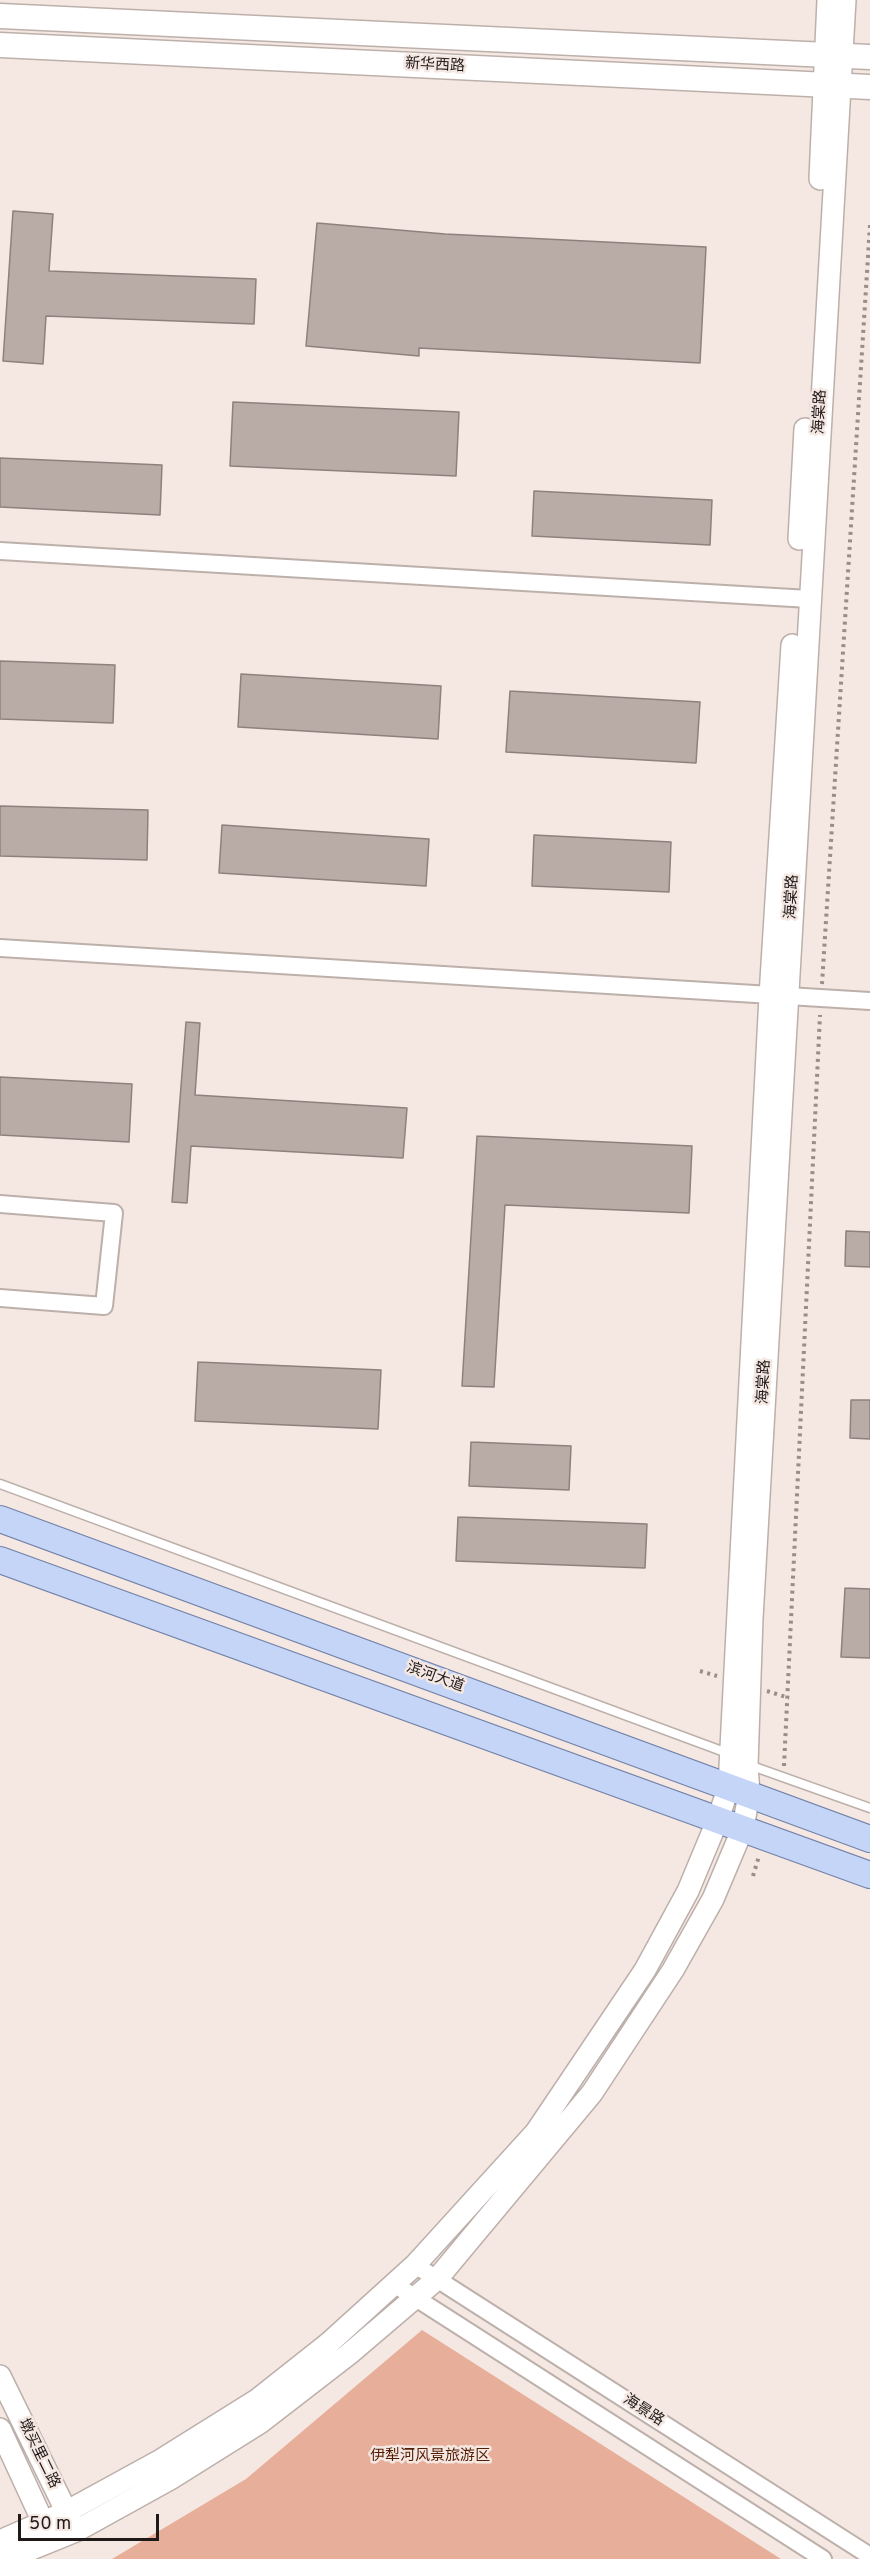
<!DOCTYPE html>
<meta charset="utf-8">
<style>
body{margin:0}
#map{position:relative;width:870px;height:2559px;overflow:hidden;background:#f5e7e2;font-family:Overpass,sans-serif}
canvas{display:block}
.scale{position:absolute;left:18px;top:2514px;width:141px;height:27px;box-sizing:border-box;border:3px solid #1f1a18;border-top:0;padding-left:8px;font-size:18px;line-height:21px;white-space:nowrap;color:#1f1a18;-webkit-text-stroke:4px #f5e7e2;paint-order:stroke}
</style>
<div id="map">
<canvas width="870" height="2559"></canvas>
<div class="scale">50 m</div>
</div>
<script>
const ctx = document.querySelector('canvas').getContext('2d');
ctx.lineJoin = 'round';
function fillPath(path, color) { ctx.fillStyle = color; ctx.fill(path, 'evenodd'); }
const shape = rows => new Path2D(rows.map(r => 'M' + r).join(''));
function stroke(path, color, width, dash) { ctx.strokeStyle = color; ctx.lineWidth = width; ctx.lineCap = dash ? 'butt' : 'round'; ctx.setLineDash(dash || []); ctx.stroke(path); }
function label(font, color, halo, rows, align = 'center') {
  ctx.font = font + ' Overpass,"Noto Sans SC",sans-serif'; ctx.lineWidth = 5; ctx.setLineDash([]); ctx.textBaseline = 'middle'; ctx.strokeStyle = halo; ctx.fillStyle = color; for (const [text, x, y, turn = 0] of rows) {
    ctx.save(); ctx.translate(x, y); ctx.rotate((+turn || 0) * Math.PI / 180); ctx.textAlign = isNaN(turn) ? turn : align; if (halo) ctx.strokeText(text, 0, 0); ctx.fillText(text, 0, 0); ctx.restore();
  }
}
const green = shape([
 [422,2330,781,2559,112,2559,246,2479]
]);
const building = shape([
 [13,211,53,214,49,271,256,279,254,324,46,316,43,364,3,361,13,211],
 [317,223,445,234,706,247,700,363,419,348,419,356,306,346,317,223],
 [233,402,459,412,456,476,230,466,233,402],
 [0,458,162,465,160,515,0,507,0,458],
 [534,491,712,500,710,545,532,536,534,491],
 [0,661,115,665,113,723,0,719,0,661],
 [241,674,441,686,438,739,238,727,241,674],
 [510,691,700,702,696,763,506,752,510,691],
 [0,806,148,810,147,860,0,856,0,806],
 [222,825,429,839,426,886,219,873,222,825],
 [534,835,671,842,669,892,532,886,534,835],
 [186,1022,200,1023,195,1095,407,1108,403,1158,191,1146,187,1203,172,1202,186,1022],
 [0,1077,132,1084,129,1142,0,1135,0,1077],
 [477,1136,692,1146,689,1213,505,1205,494,1387,462,1386,477,1136],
 [846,1231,870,1232,870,1267,845,1266,846,1231],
 [198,1362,381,1370,378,1429,195,1421,198,1362],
 [851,1400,870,1400,870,1439,850,1438,851,1400],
 [471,1442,571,1446,569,1490,469,1486,471,1442],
 [458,1517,647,1524,645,1568,456,1561,458,1517],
 [845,1588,870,1589,870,1658,841,1657,845,1588]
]);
const path = shape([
 [822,984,870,225],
 [700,1671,717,1676],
 [767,1691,789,1698],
 [784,1766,820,1015],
 [753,1876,759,1856]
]);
const service = shape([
 [0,1484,730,1754],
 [749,1765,870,1808]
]);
const minor = shape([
 [0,551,809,599],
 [0,948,870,1001],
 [0,1204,114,1213,104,1306,0,1298],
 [415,2265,870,2556],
 [394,2284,823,2559]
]);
const tertiary = shape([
 [820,179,828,0],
 [799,539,805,429],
 [0,2376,73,2525],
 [0,2429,49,2535],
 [0,2541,66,2512,161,2460,257,2400,329,2343,415,2265,536,2132,645,1970,688,1891,718,1819,729,1786,770,996,792,645],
 [7,2559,76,2531,170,2479,261,2422,349,2354,437,2279,592,2093,673,1970,713,1899,743,1828,749,1794,747,1765,752,1618,845,0]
]);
const secondary = shape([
 [0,16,870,57],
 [0,45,870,87]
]);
const primary = shape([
 [0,1519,870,1839],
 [0,1560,870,1875]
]);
const streetNames = [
 ["新华西路",435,66,3],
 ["海棠路",821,412,-87],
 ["海棠路",793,897,-87],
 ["海棠路",765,1382,-87],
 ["滨河大道",435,1678,20],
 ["海景路",643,2411,33],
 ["墩买里二路",38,2454,64]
];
const parkNames = [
 ["伊犁河风景旅游区",430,2457]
];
fillPath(green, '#e7af9a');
fillPath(building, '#b9aca7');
stroke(building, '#8e817d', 1.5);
stroke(service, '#bdb0ab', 11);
stroke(minor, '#bdb0ab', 20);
stroke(tertiary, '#bdb0ab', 24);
stroke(secondary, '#bdb0ab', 27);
stroke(primary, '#7181a7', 28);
stroke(path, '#978d89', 4, [3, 4.5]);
stroke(service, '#fff', 8);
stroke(minor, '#fff', 16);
stroke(tertiary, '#fff', 21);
stroke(secondary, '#fff', 24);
stroke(primary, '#c4d5f8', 26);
label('15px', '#1f1a18', '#f5e7e2', streetNames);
label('15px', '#531d04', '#f5e7e2', parkNames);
</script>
